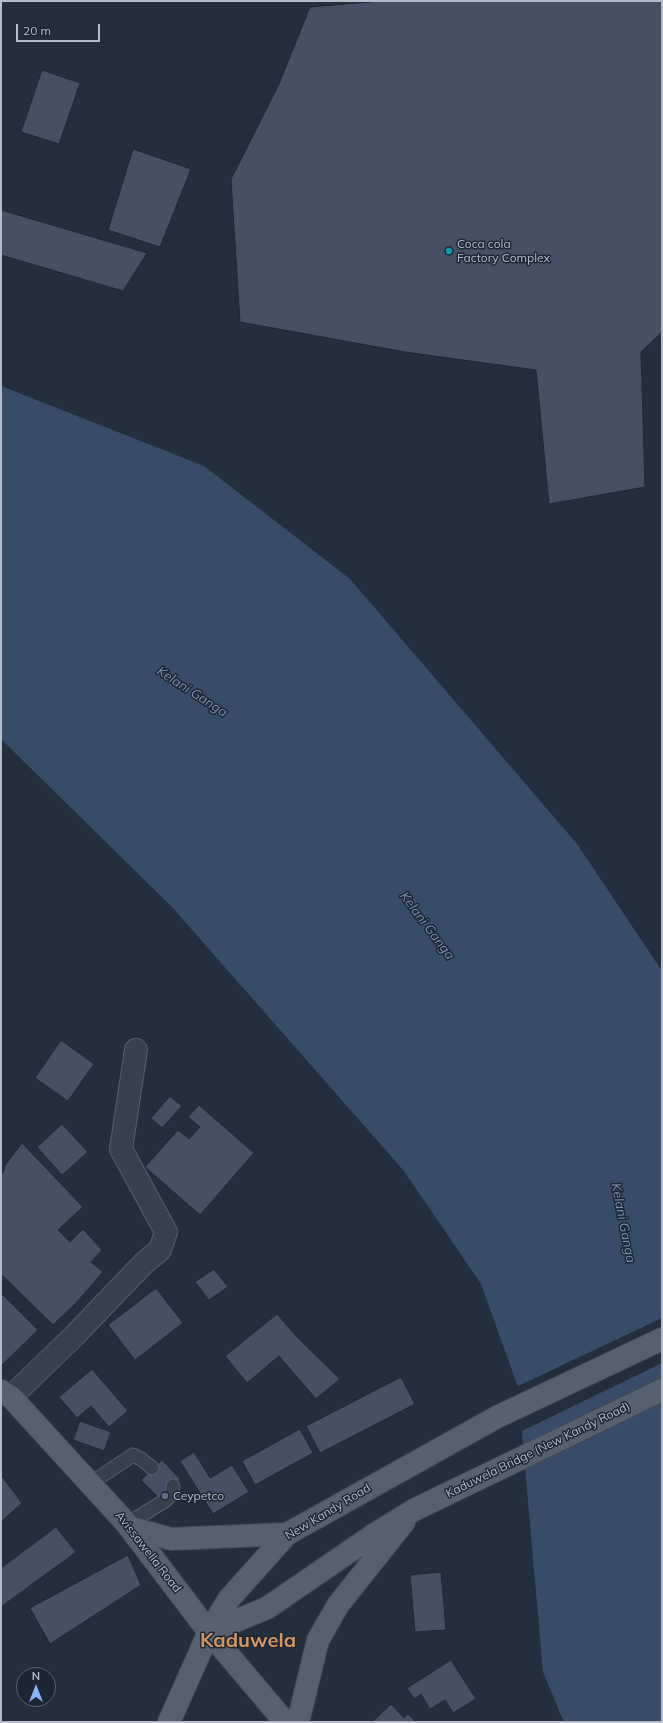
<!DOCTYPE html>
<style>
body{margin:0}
#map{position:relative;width:663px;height:1723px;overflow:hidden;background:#242f3e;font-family:Mulish,sans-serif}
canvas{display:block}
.frame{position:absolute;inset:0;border:2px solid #b4bcc9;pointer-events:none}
.north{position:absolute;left:16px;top:1667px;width:40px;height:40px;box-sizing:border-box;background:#1d2633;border:1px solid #59626f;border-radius:50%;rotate:0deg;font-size:11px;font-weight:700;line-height:16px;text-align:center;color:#b4bcc9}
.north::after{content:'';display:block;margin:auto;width:14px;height:18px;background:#8ab4f8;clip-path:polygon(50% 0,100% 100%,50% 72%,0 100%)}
.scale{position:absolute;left:16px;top:24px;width:84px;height:18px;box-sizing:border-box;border:2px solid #b4bcc9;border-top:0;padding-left:5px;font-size:12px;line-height:14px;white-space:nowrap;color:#b4bcc9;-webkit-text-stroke:3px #1d2633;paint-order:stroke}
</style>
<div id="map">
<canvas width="663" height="1723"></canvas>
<div class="frame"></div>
<div class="north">N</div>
<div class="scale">20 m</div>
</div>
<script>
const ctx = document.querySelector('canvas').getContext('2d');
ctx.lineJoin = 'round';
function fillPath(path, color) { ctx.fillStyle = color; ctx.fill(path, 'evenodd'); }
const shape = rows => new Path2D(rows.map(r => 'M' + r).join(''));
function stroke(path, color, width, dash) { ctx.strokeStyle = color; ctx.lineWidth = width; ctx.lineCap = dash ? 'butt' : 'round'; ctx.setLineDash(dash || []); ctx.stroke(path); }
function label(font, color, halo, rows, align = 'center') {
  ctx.font = font + ' Mulish,sans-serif'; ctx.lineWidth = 3; ctx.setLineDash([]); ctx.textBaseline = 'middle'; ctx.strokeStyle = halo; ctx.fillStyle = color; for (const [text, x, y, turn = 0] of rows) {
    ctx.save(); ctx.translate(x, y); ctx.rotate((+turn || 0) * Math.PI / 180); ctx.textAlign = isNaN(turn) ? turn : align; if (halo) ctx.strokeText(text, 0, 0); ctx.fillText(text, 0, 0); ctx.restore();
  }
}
const water = shape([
 [1,386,204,466,350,579,577,844,662,971,662,1722,564,1722,543,1672,518,1387,481,1284,404,1171,172,907,1,739]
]);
const pier = shape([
 [662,1318,662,1363,520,1432,516,1387]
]);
const building = shape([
 [381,1,662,1,662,332,641,352,645,487,549,504,536,370,405,352,240,322,231,179,279,84,310,7,381,1],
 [42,70,80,83,59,144,21,132,42,70],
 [133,149,191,169,160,247,108,230,133,149],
 [1,210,147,253,123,291,1,255,1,210],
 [61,1040,94,1064,68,1101,35,1078,61,1040],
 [170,1096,182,1106,162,1128,151,1118,170,1096],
 [199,1105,254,1153,200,1215,145,1167,178,1130,189,1139,200,1127,188,1117,199,1105],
 [62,1124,88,1152,62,1175,37,1147,62,1124],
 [22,1143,83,1207,58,1230,70,1242,83,1229,102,1250,91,1262,103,1272,76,1303,53,1325,1,1274,1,1177,6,1164,22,1143],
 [214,1269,228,1287,209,1300,195,1282,214,1269],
 [156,1288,183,1323,135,1360,108,1325,156,1288],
 [1,1293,38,1330,1,1366,1,1293],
 [277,1314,296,1336,340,1379,316,1399,279,1356,247,1383,225,1356,277,1314],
 [92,1369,128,1411,109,1427,91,1406,77,1418,59,1397,92,1369],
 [401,1377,415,1404,320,1453,306,1426,401,1377],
 [80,1421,111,1432,104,1451,73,1440,80,1421],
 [300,1429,313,1453,255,1485,242,1461,300,1429],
 [194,1452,210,1478,232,1465,249,1492,213,1514,180,1461,194,1452],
 [162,1460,180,1479,160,1499,141,1480,162,1460],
 [1,1475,22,1503,1,1522,1,1475],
 [56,1527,76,1552,1,1607,1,1568,56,1527],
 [128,1555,141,1585,50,1644,30,1608,128,1555],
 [441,1572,446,1630,415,1632,410,1575,441,1572],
 [451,1660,476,1699,453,1713,445,1700,430,1709,421,1694,414,1699,407,1688,451,1660],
 [391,1704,404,1718,408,1714,416,1722,372,1722,391,1704]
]);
const lane = shape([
 [91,1483,133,1455,141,1459,152,1468],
 [127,1524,166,1500,172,1494,173,1486]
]);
const street = shape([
 [11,1397,75,1335,144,1263,160,1250,166,1232,121,1149,136,1050]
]);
const primary = shape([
 [1,1391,11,1397,127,1524,209,1632,285,1722],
 [129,1527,171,1539,287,1534],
 [209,1632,267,1608,375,1534,414,1510,662,1390],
 [169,1722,209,1632,229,1599,287,1534,497,1417,662,1339],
 [298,1722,318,1640,338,1605,404,1522]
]);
const markers = [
 [449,251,4,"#0f9aa8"],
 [165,1496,4,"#5c6f8a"]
];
const poiNames = [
 ["Coca cola",457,244],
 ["Factory Complex",457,258],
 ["Ceypetco",173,1496]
];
const streetNames = [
 ["Kaduwela Bridge (New Kandy Road)",538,1450,-26],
 ["New Kandy Road",328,1512,-31],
 ["Avissawella Road",148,1552,52]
];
const waterNames = [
 ["Kelani Ganga",192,692,33],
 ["Kelani Ganga",427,926,53],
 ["Kelani Ganga",623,1223,79]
];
const townNames = [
 ["Kaduwela",248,1641]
];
fillPath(water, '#394c67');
fillPath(pier, '#242f3e');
fillPath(building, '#455162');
stroke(building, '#1f2835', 1);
stroke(lane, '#565f6c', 15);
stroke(street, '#565f6c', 24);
stroke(primary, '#414a57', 24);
stroke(lane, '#38414e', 13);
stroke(street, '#38414e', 22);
stroke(primary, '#56606e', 22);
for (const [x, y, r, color] of markers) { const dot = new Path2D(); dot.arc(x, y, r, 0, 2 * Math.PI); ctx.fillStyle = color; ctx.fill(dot); stroke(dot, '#1d2633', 1.5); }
label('12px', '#b4bcc9', '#1d2633', poiNames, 'left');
label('12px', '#b4bcc9', '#1d2633', streetNames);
label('italic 13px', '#7c92b1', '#1d2633', waterNames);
label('bold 20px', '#d59563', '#1d2633', townNames);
</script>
